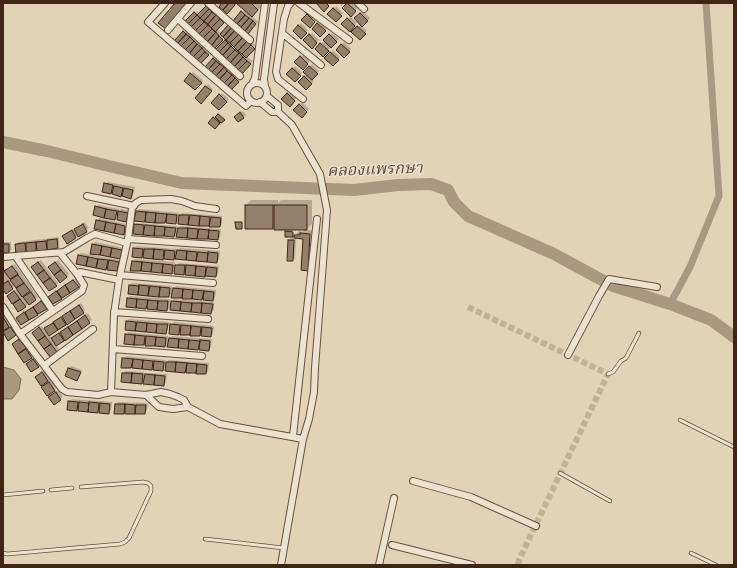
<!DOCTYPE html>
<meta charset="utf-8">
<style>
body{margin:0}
#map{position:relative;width:737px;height:568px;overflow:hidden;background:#e2d3b7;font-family:"EB Garamond",serif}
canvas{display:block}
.frame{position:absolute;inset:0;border:4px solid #402416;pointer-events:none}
</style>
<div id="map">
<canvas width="737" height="568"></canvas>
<div class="frame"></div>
</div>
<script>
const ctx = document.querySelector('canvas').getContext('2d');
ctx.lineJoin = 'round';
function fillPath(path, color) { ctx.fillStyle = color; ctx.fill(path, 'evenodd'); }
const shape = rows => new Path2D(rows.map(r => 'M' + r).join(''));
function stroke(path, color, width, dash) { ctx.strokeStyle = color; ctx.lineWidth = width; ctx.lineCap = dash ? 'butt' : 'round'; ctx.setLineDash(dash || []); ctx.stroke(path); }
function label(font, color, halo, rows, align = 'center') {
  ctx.font = font + ' "EB Garamond","Noto Serif Thai",serif'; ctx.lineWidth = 3; ctx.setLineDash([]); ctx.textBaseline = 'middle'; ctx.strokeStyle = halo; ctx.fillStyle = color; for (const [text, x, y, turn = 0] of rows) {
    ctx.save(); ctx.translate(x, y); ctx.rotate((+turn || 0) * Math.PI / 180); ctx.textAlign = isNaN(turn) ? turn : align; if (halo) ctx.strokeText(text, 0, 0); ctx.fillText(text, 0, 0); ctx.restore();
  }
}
const water = shape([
 [3,367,14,370,21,379,19,390,12,399,3,399,3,367]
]);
const shadow = shape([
 [216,3,236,3,227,13],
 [238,3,259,3,262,6,252,16,258,22,248,33,234,21,245,9],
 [349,3,353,3,358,8,350,15,343,8],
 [209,4,226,20,217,29,222,34,232,23,256,46,246,56,253,61,242,72,217,49,227,39,225,37,214,48,186,21,197,11,200,13],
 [336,6,343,13,336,20,329,14],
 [363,11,370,18,362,26,367,31,360,39,353,32,361,24,355,18],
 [310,13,317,20,310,27,302,20],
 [350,16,357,23,350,30,342,24],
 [320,22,327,28,320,36,313,29],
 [301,23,308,30,301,37,294,31],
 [186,30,211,52,200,63,176,40],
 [312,33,319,40,312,47,305,40],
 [332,33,339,39,323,55,316,49],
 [344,42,351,49,344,57,337,50],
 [333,50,340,57,333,64,326,58],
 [303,55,310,61,303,69,295,62],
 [216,56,241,79,230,90,206,67],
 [312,64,319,71,311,79,314,81,306,89,299,82,307,74,305,72],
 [295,66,302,73,295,81,288,74],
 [193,72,203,80,198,87,191,74],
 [208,84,213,89,204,100,205,87],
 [290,92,297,98,290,106,282,99],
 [222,93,229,99,219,109,213,103],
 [302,102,309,109,302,116,295,110],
 [243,111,246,115,238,121,237,115],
 [219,114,225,118,215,127,210,123],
 [107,182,135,187,133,195,131,198,103,191,105,184],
 [251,200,278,200,278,203,281,200,312,200,312,224,306,230,314,230,311,266,308,270,304,238,296,237,295,258,292,260,288,260,289,240,291,238,295,238,295,235,299,231,303,232,305,229,293,229,292,236,286,232,288,229,275,225,272,228,246,205],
 [98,205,119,209,118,212,121,209,130,211,128,219,126,221,118,216,115,219,96,207],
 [139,209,179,213,178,217,182,213,222,216,222,224,219,226,179,223,180,219,176,223,135,220,136,212],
 [99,218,127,224,126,232,123,234,97,220],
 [85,222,89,228,67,242,64,236],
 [137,223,177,226,177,230,181,226,221,229,220,237,218,239,178,236,178,232,174,236,134,233,135,225],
 [59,237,59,245,57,247,17,252,16,244,19,242],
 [3,242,11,242,11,250,9,252,3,252],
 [95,242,124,248,123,255,120,258,92,253,92,255,120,260,119,268,116,270,77,264,78,256,81,253,90,255,93,245],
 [137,246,177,249,177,251,180,248,220,251,219,259,217,262,177,258,177,256,174,259,133,256,134,248],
 [135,259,175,262,174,267,179,263,219,266,218,274,215,276,175,273,176,269,172,273,132,262],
 [41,260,58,283,56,285,34,265],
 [58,260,69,274,67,277,52,265],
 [15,264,38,297,18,311,8,296,18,288,16,285,6,293,3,289,3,269,5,272],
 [76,278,80,284,54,303,52,295],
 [132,283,172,286,172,291,176,286,216,290,215,298,213,300,172,297,173,292,169,296,129,293,130,285],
 [130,296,170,299,170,304,174,299,214,302,214,310,211,313,172,305,167,310,127,306,128,298],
 [44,300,48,306,21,324,20,316],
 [81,303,85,310,83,312,49,335,52,339,88,313,92,320,56,345,59,349,50,356,35,331,42,326,44,329],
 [3,312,11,324,3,330],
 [129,319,169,322,168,330,166,333,126,329,127,321],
 [174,322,214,326,213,334,210,336,170,333,171,325],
 [13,326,17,332,15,335,6,330],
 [128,332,168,336,168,340,172,336,212,339,211,347,209,350,168,346,169,342,165,346,125,343,126,335],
 [22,337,34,355,25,362,13,344],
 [126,356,166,360,165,364,169,360,209,363,208,371,206,373,166,370,166,366,162,370,122,367,123,359],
 [35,357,40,364,38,366,27,364],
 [71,366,82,370,77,380,69,368],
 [45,370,57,388,48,395,36,377],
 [125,371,144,372,144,377,148,373,167,374,166,382,164,385,145,379,141,383,122,381,123,373],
 [58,390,63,397,54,404,50,397],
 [72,399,112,402,111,410,108,412,68,409,69,401],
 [118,402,148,403,147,410,145,413,115,413,116,405]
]);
const canal = shape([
 [670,304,690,267,719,196,706,3]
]);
const river = shape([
 [3,142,47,151,113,167,182,183,354,190,398,185,431,184,448,190,454,202,468,216,554,254,613,286,670,304,711,320,734,337]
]);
const building = shape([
 [175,3,187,3,166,29,158,23,175,3],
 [222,3,229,3,223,10,219,7,222,3],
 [229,3,234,3,235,5,227,14,223,10,229,3],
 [236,3,251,3,258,10,252,17,236,3],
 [316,3,326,3,329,6,324,12,316,3],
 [347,3,356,11,351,17,342,8,347,3],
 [206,6,209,9,200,18,197,15,206,6],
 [333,8,342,16,336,22,327,14,333,8],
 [209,9,212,12,204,21,200,18,209,9],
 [241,11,245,15,237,24,233,21,241,11],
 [194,12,197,15,188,24,185,21,194,12],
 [212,12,216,15,208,24,204,21,212,12],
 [360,13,368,21,362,27,354,18,360,13],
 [307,14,315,22,310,28,301,20,307,14],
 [197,15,200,18,191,27,188,24,197,15],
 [216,15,220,19,211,28,208,24,216,15],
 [245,15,249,18,241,27,237,24,245,15],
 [200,18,204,22,195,31,191,27,200,18],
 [249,18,253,21,245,31,241,27,249,18],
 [347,18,355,26,350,32,341,24,347,18],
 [220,19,224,23,215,32,211,28,220,19],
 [253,21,256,24,248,34,245,31,253,21],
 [204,22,208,25,199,34,195,31,204,22],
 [317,23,326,31,320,37,312,29,317,23],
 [229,24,232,27,223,37,220,34,229,24],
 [208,25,212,29,203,38,199,34,208,25],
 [298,25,307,33,301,39,293,31,298,25],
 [357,26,366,34,360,40,351,32,357,26],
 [232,27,235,30,226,40,223,37,232,27],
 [212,29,216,32,207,42,203,38,212,29],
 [235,30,239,34,230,43,226,40,235,30],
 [183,31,186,34,178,43,175,40,183,31],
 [216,32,219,36,211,46,207,42,216,32],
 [186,34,190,37,181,46,178,43,186,34],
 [239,34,243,37,234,47,230,43,239,34],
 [309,34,317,43,312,49,303,40,309,34],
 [329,34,337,42,331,48,323,40,329,34],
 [219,36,223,40,214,49,211,46,219,36],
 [190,37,194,41,185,50,181,46,190,37],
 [243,37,247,41,238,51,234,47,243,37],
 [225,40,228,43,219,52,216,49,225,40],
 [194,41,197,44,189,54,185,50,194,41],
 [247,41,251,45,242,54,238,51,247,41],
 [228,43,231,46,223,55,219,52,228,43],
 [320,43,329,51,323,57,315,49,320,43],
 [197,44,202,48,193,57,189,54,197,44],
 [341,44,350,52,344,58,336,50,341,44],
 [251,45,255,49,246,58,242,54,251,45],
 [231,46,235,50,226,59,223,55,231,46],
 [202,48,205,52,196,61,193,57,202,48],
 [235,50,239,53,230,63,226,59,235,50],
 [205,52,209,55,200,64,196,61,205,52],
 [330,52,339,60,333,66,324,58,330,52],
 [239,53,243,57,234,67,230,63,239,53],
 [300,56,308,64,303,70,294,62,300,56],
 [243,57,247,61,238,70,234,67,243,57],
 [213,58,216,61,208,70,205,67,213,58],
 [216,61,220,64,211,73,208,70,216,61],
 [247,61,251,64,242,74,238,70,247,61],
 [220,64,224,67,215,77,211,73,220,64],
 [309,66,318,74,312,80,303,72,309,66],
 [224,67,227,71,219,80,215,77,224,67],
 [292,68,301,76,295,82,286,74,292,68],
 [227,71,232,75,223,84,219,80,227,71],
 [190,73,202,83,195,90,184,81,190,73],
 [232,75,235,78,227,87,223,84,232,75],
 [304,76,312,84,306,90,298,82,304,76],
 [235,78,239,82,230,91,227,87,235,78],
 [205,86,212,91,201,104,195,98,205,86],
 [287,93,295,101,290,107,281,99,287,93],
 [219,94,227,102,219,110,211,103,219,94],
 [299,104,307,112,302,118,293,110,299,104],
 [240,112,244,118,238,122,234,117,240,112],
 [218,114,225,120,221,123,215,117,218,114],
 [213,117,220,123,215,129,208,123,213,117],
 [104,183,113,185,111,194,102,192,104,183],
 [114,186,123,188,121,197,112,194,114,186],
 [124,188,133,190,131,199,122,196,124,188],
 [245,205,273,205,273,229,245,229,245,205],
 [274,205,307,205,307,230,274,230,274,205],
 [95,206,106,209,104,218,93,215,95,206],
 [106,209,117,211,115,220,104,218,106,209],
 [118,211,128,213,126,222,117,220,118,211],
 [136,211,146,212,145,222,134,221,136,211],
 [146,212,156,213,155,223,145,222,146,212],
 [156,213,167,214,165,223,155,223,156,213],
 [167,214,177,215,176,224,166,223,167,214],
 [179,215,189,215,188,225,178,224,179,215],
 [190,215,200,216,199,226,188,225,190,215],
 [200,216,210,217,209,226,199,226,200,216],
 [211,217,221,218,220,227,209,227,211,217],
 [96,220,106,222,104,231,94,229,96,220],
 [106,222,116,224,114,233,104,231,106,222],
 [235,222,242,222,242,229,236,229,235,222],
 [83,224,87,232,78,237,74,229,83,224],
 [116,224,125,226,124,235,114,233,116,224],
 [134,224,144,225,143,235,133,234,134,224],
 [145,225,155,226,154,236,143,235,145,225],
 [155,226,165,227,164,236,154,236,155,226],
 [165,227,176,228,174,237,164,236,165,227],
 [178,228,188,228,187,238,176,237,178,228],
 [188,228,198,229,197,239,187,238,188,228],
 [199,229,209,230,208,239,197,239,199,229],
 [72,230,76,238,67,244,62,236,72,230],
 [209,230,219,231,218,240,208,239,209,230],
 [285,231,293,232,293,237,285,237,285,231],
 [300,233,310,234,308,271,301,270,303,239,294,238,294,235,300,235,300,233],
 [57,239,58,248,47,250,47,240,57,239],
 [288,240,294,240,293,261,287,261,288,240],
 [46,241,47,250,37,251,36,242,46,241],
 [36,242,36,251,26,252,26,243,36,242],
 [25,243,26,252,16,254,15,244,25,243],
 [3,244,9,244,9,253,3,253,3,244],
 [92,244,102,246,100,255,90,254,92,244],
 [102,246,112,248,110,257,100,255,102,246],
 [112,248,122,250,120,259,110,257,112,248],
 [133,248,143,249,142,258,132,257,133,248],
 [144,249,154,249,153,259,143,258,144,249],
 [154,249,164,250,163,260,153,259,154,249],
 [165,250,175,251,174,260,164,259,165,250],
 [177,250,187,251,186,260,175,259,177,250],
 [187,251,197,252,196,261,186,260,187,251],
 [198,252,208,253,207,262,196,261,198,252],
 [208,252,218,253,217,263,207,262,208,252],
 [78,255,88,257,86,266,76,264,78,255],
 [88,257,98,259,96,268,86,266,88,257],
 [98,259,108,260,106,270,96,268,98,259],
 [109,260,119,262,117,271,107,270,109,260],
 [132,261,142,262,141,271,130,271,132,261],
 [38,262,44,270,37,275,31,267,38,262],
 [55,262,61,270,54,275,48,267,55,262],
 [142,262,152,263,151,272,141,271,142,262],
 [152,263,163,264,162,273,151,272,152,263],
 [163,264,173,265,172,274,162,273,163,264],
 [175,265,185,265,184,275,174,274,175,265],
 [186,265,196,266,195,276,185,275,186,265],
 [12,266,18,274,10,279,4,271,12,266],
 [196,266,206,267,205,277,195,276,196,266],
 [207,267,217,268,216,277,205,276,207,267],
 [44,270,50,278,43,283,37,275,44,270],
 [61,270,67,277,60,283,54,275,61,270],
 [18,275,24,283,16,288,10,280,18,275],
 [50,278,57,286,49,291,43,283,50,278],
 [73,280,79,287,70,293,65,285,73,280],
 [8,281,13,289,6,294,3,290,3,284,8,281],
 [24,283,30,291,22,297,16,288,24,283],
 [65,285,70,293,62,298,57,291,65,285],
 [129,285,139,286,138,295,128,294,129,285],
 [139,285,149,286,148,296,138,295,139,285],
 [150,286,160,287,159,297,148,296,150,286],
 [160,287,170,288,169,297,159,297,160,287],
 [173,288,183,289,182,298,171,298,173,288],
 [183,289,193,290,192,299,182,299,183,289],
 [193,290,204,291,202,300,192,299,193,290],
 [14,291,20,299,12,304,7,296,14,291],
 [56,291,62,299,53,304,48,297,56,291],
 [204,291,214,292,213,301,203,300,204,291],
 [31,292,36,300,29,305,23,297,31,292],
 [127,298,137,299,136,308,126,307,127,298],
 [20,299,26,307,18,312,13,304,20,299],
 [137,299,148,300,146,309,136,308,137,299],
 [148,300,158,301,157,310,147,309,148,300],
 [41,301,47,309,38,314,33,307,41,301],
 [158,301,168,301,167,311,157,310,158,301],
 [171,301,181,302,180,311,170,310,171,301],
 [181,302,192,303,191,312,180,311,181,302],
 [192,303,202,303,201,313,191,312,192,303],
 [202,303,213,304,211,314,201,313,202,303],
 [79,305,84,313,75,319,70,311,79,305],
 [33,307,38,315,29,320,25,312,33,307],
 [70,311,75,319,67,325,62,316,70,311],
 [24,312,29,320,21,325,16,318,24,312],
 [85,315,90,323,82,329,77,321,85,315],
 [3,317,9,327,3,331,3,317],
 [61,317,66,325,58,330,53,322,61,317],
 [77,321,82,329,73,335,68,327,77,321],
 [126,321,136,322,135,331,125,330,126,321],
 [137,322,147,323,146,332,135,331,137,322],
 [53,323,58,330,49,336,44,328,53,323],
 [147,323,157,324,156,333,146,332,147,323],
 [157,324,168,324,166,334,156,333,157,324],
 [170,324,180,325,179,335,169,334,170,324],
 [181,325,191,326,190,335,180,335,181,325],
 [191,326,201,327,200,336,190,336,191,326],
 [10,327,16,335,8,341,3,332,10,327],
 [39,327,45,336,38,341,32,333,39,327],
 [68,327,73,335,65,341,60,332,68,327],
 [202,327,212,328,211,337,201,336,202,327],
 [59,333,64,341,56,346,51,338,59,333],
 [125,334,135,335,134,345,124,344,125,334],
 [135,335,145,336,144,345,134,345,135,335],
 [45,336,51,344,44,349,38,341,45,336],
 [146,336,156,337,155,346,145,346,146,336],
 [156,337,166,338,165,347,155,346,156,337],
 [169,338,179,339,178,348,167,347,169,338],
 [19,339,26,348,18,354,12,344,19,339],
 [179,339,189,340,188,349,178,348,179,339],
 [189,340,200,341,198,350,188,349,189,340],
 [200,340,210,341,209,351,199,350,200,340],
 [51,344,57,352,50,357,44,349,51,344],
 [26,349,32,358,24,363,18,354,26,349],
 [122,358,133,359,131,368,121,368,122,358],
 [33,359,39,367,31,372,26,364,33,359],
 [133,359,143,360,142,369,132,368,133,359],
 [143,360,153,361,152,370,142,369,143,360],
 [154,361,164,362,163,371,153,370,154,361],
 [166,362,176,362,175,372,165,371,166,362],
 [176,362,187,363,185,373,175,372,176,362],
 [187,363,197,364,196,373,186,373,187,363],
 [197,364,207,365,206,374,196,374,197,364],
 [68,368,81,372,77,381,65,376,68,368],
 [42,372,48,381,41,386,35,377,42,372],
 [122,373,132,373,131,383,121,382,122,373],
 [132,373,143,374,142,384,131,383,132,373],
 [145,374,155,375,154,385,143,384,145,374],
 [155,375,165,376,164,386,154,385,155,375],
 [49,382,55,391,47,396,41,387,49,382],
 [56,392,61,400,54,405,48,397,56,392],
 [68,401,78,402,77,411,67,410,68,401],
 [79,402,89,403,88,412,78,411,79,402],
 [89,402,99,403,98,413,88,412,89,402],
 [100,403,110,404,109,414,99,413,100,403],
 [115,404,125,404,124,414,114,414,115,404],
 [125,404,135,405,135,414,125,414,125,404],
 [136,405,146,405,145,414,135,414,136,405]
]);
const streetTunnel = shape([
 [468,307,608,374,519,560,518,565]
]);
const lane = shape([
 [608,374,613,372,621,361,626,358,639,333],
 [680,420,734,447],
 [560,473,610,501],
 [51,490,72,488],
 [3,495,43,491],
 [205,539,284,548],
 [3,553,7,554,120,544,125,542,129,538,151,491,151,486,148,483,143,482,81,487],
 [691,553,716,565]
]);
const street = shape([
 [165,3,148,22,246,106,251,101],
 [208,3,250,40],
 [291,3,288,6,284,19,276,72,278,79,303,99],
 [299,3,349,40],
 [358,3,364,9],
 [178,19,240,76],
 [168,30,191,3],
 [282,33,321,65],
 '247 93a10 10 0 1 1 20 0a10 10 0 1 1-20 0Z',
 [252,84,255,78,265,3],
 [265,86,264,79,274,3],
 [267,96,278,105,278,112],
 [260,102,272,112,278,112,292,125,320,174,327,210,315,368,314,392,309,419,303,439,281,565],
 [87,196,134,206],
 [128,239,216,245],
 [60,253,77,274],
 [3,257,64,252,87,238,95,234,127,243],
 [16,257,53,311],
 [120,275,213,283],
 [3,307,20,334,62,389,67,392,98,395,111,392,146,395,161,392,170,394,178,397,184,400,188,407,220,424,303,439],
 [114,312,208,319],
 [20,334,82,291,84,285,77,274,80,272,119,280],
 [113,349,202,356],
 [568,355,599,296,609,279,657,287],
 [45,365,93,329],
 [111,392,114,314,119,280,128,239,132,208,136,203,141,200,171,199,182,201,195,206,216,209],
 [146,395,159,407,173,409,188,407],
 [293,436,317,219],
 [413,481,471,497,536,526],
 [392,545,472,565],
 [379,565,394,498]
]);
const waterNames = [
 ["คลองแพรกษา",375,170,-2]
];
fillPath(water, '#ab9880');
stroke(water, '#806a56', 1);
fillPath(shadow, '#0003');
stroke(canal, '#ab9880', 7);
stroke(river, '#ab9880', 12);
fillPath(building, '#947f6a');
stroke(building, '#402416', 1);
stroke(streetTunnel, '#c2b097', 6, [6, 3]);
stroke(lane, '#68503e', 4.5);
stroke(street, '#68503e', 8);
stroke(lane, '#ece2d0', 3);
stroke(street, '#ece2d0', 6);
label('italic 16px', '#604736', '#ece2d0', waterNames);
</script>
